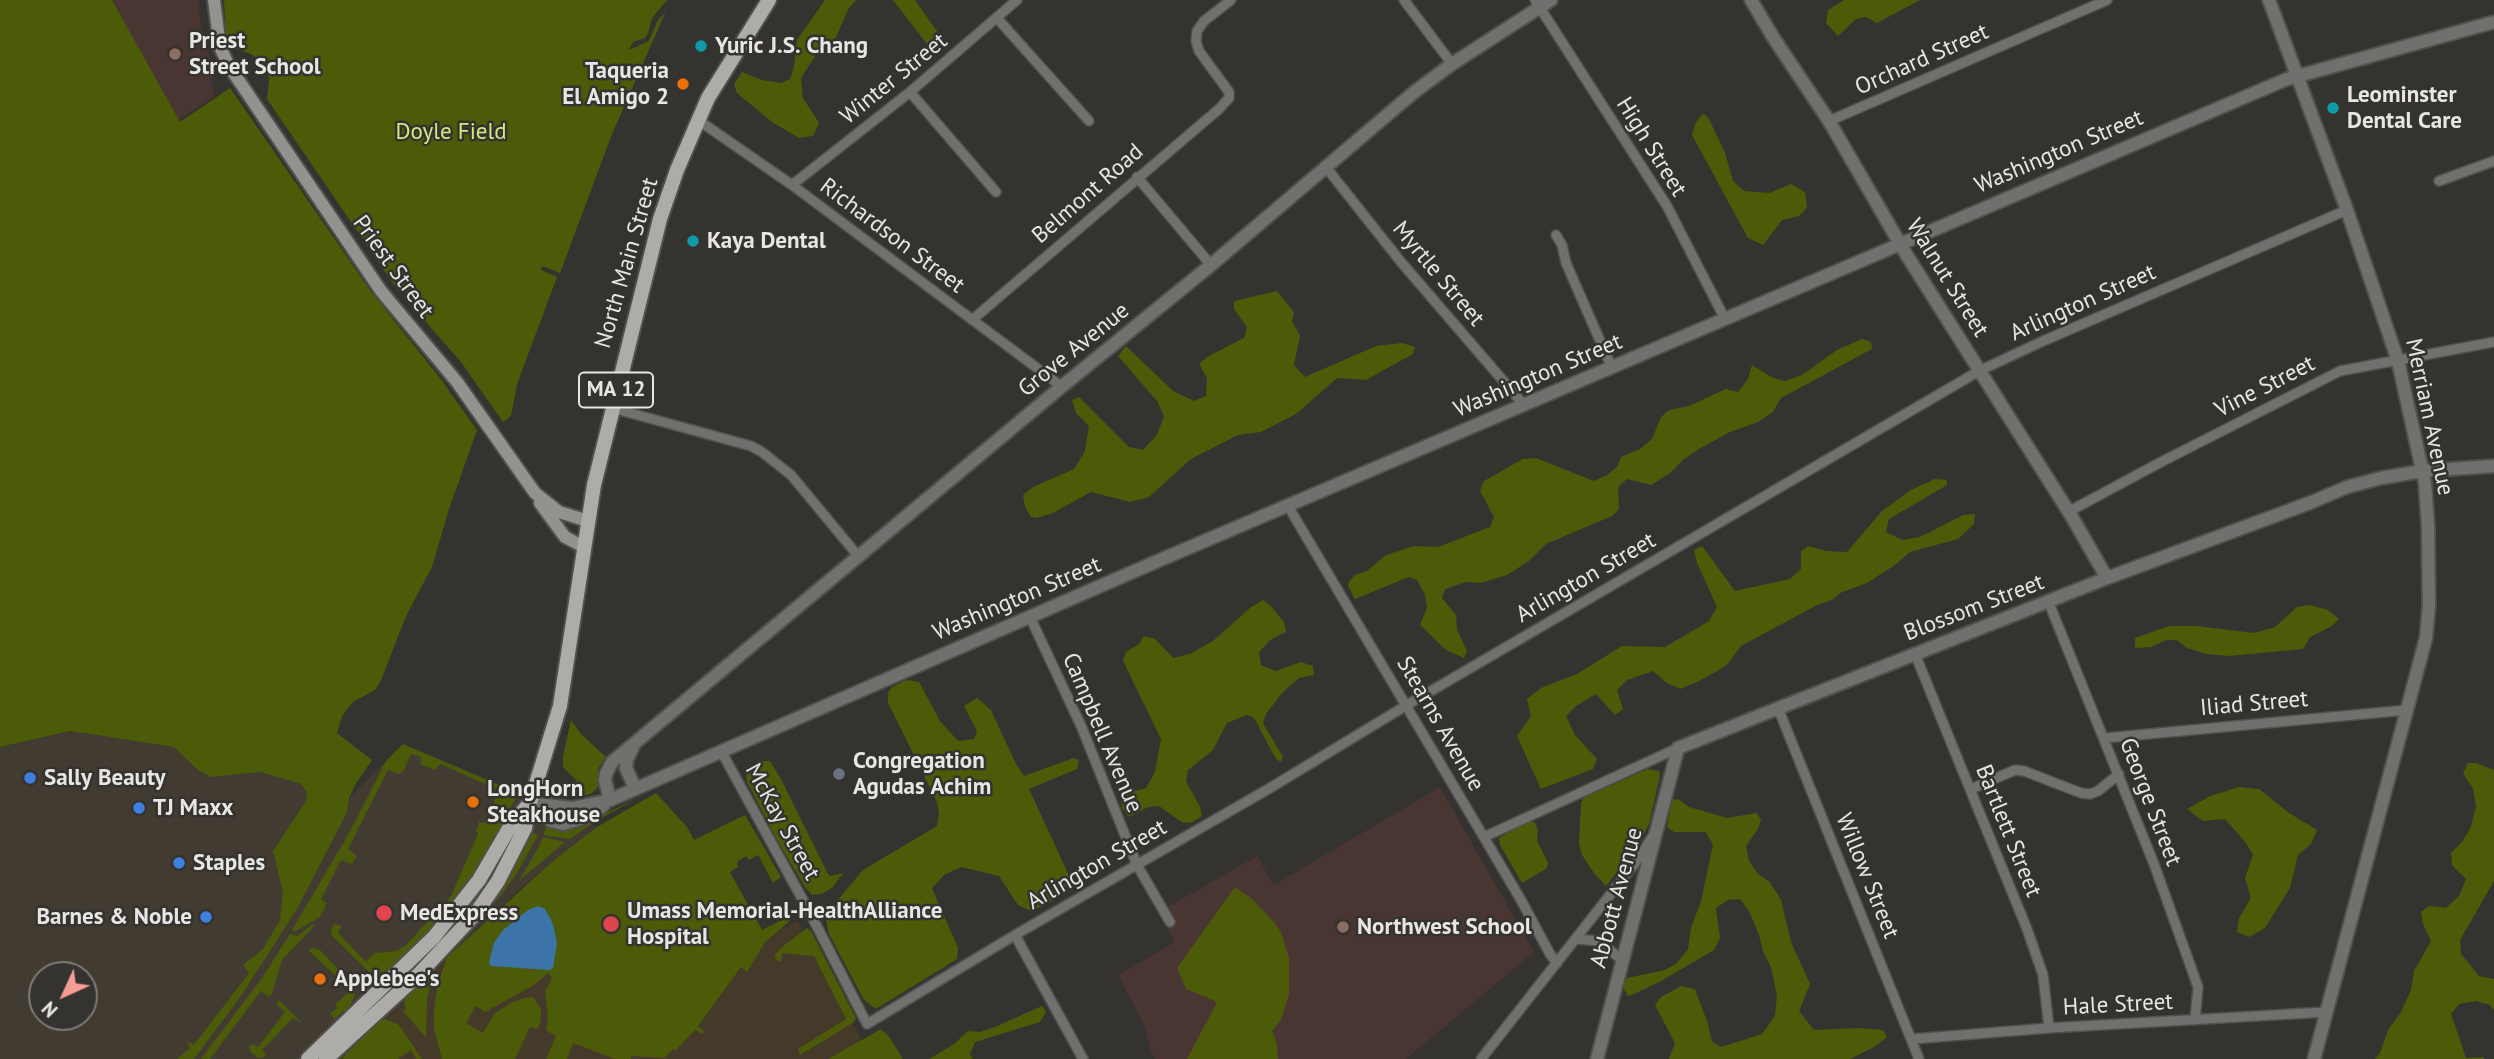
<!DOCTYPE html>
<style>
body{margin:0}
#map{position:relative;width:2494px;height:1059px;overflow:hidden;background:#35332f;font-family:"PT Sans",sans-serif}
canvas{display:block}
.north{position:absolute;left:28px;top:961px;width:70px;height:70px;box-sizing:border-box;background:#35332f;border:2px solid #7c7b77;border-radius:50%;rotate:225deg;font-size:19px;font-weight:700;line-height:28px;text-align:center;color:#e7e6e3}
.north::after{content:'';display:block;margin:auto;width:24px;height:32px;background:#f59c95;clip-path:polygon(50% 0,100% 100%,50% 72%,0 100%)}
</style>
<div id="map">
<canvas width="2494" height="1059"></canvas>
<div class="north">N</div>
</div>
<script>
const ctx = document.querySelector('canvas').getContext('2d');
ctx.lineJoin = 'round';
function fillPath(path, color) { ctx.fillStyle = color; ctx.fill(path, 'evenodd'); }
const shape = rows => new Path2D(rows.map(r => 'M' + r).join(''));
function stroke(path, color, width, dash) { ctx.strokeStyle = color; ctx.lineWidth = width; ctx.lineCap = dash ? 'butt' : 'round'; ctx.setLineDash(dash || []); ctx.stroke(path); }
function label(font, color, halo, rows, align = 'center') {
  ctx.font = font + ' "PT Sans",sans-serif'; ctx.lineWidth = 5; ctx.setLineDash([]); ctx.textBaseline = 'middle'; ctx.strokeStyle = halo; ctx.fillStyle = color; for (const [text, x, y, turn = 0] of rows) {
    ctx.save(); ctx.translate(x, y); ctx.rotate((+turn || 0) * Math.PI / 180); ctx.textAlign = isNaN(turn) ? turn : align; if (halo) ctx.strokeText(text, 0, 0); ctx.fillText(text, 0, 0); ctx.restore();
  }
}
const built = shape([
 [70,731,174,747,349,798,403,744,597,827,553,861,520,889,408,993,341,1059,0,1059,0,747],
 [42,975,84,975,84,1017,42,1017]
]);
const education = shape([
 [112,0,198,0,203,43,214,65,211,81,215,96,178,120],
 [1440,787,1534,952,1406,1059,1155,1059,1150,1049,1145,1026,1118,975,1175,942,1159,912,1257,856,1274,885]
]);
const medical = shape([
 [656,793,687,827,751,945,797,921,872,1059,341,1059,408,993,553,861,597,827]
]);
const green = shape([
 [0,0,112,0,180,122,230,88,372,293,440,378,477,430,449,509,432,567,407,614,381,680,375,690,353,702,342,716,337,733,372,760,355,785,349,798,347,812,297,909,241,996,194,1059,177,1059,190,1048,187,1041,194,1045,249,973,243,965,263,949,280,920,283,892,273,851,306,801,307,792,301,784,260,772,211,777,198,770,174,747,70,731,0,747],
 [224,0,667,0,652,18,648,33,645,38,633,42,629,50,649,41,657,22,666,11,612,134,560,273,542,266,541,270,557,277,517,384,511,416,503,422,461,362,405,298,407,296,404,291,400,292,392,282,267,99,269,79,266,69,260,60,249,53,232,48,226,34],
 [825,0,856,0,849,8,836,37,817,53,801,78,803,98,819,123,813,136,799,138,772,122,737,93,734,84,742,72,762,80,781,83,790,79,794,67,797,40],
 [893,0,915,0,943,40,943,51,933,52],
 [1844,0,1920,0,1877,23,1866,17,1856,19,1838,36,1826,23,1828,10],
 [1703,113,1709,119,1725,153,1733,181,1744,191,1769,193,1791,184,1805,192,1807,208,1799,216,1782,220,1763,245,1748,238,1692,135,1695,124],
 [1277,291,1294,312,1292,321,1300,336,1294,365,1305,377,1376,346,1402,343,1415,347,1413,354,1366,380,1337,378,1296,414,1261,432,1238,435,1191,459,1149,497,1130,502,1091,492,1053,513,1036,518,1031,517,1025,507,1023,495,1033,487,1074,469,1085,451,1089,426,1076,413,1072,400,1079,397,1129,447,1143,450,1157,435,1164,416,1157,401,1118,356,1126,346,1173,391,1194,401,1206,396,1207,378,1199,364,1207,357,1244,338,1247,327,1234,309,1234,301],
 [1862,339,1871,342,1872,349,1781,398,1773,412,1758,422,1730,432,1704,446,1684,459,1670,473,1651,485,1627,479,1618,487,1619,509,1612,516,1546,544,1529,561,1507,575,1480,583,1466,582,1445,589,1442,598,1456,615,1457,630,1467,651,1464,658,1446,650,1420,625,1427,608,1425,595,1417,580,1409,577,1355,599,1348,586,1349,581,1355,575,1367,571,1386,555,1414,546,1438,547,1490,527,1494,517,1480,491,1484,481,1523,459,1536,458,1594,481,1607,475,1617,467,1621,457,1640,449,1652,439,1661,417,1669,410,1689,406,1726,389,1738,392,1748,379,1752,365,1771,377,1785,381,1802,375,1837,350],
 [1935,479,1947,480,1947,485,1889,519,1886,532,1902,540,1920,537,1963,515,1975,514,1974,524,1958,539,1910,552,1895,565,1867,583,1840,593,1832,600,1817,605,1741,646,1726,666,1699,681,1680,689,1667,683,1653,671,1627,680,1617,690,1623,709,1615,715,1596,694,1576,706,1566,716,1575,735,1597,759,1593,769,1541,789,1517,736,1531,716,1527,699,1541,688,1577,674,1622,646,1665,647,1709,621,1717,607,1697,563,1694,550,1702,546,1735,591,1790,579,1801,569,1801,551,1808,546,1826,551,1847,552,1882,511,1911,490],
 [1263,600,1270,605,1284,622,1286,632,1270,640,1259,652,1261,665,1276,671,1301,662,1313,666,1314,675,1299,678,1282,693,1266,714,1263,723,1283,757,1281,762,1276,759,1254,718,1247,715,1227,723,1213,750,1188,770,1186,781,1200,807,1202,816,1193,822,1183,823,1159,806,1148,807,1129,817,1122,808,1121,801,1127,793,1146,788,1155,772,1161,739,1123,661,1126,652,1139,644,1144,636,1155,639,1173,658,1190,654,1213,641,1250,608],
 [2310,605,2328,610,2339,619,2332,626,2310,637,2303,649,2229,656,2206,654,2187,648,2177,640,2166,640,2151,647,2135,648,2135,638,2169,626,2197,626,2254,633,2275,627,2297,607],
 [906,680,919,682,940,721,958,741,974,739,977,731,964,706,977,698,991,710,1016,764,1024,776,1074,758,1079,760,1077,769,1029,789,1071,880,1063,892,1049,903,1031,911,1018,905,999,876,961,867,944,875,932,888,958,948,957,959,876,1009,864,1000,829,934,825,915,863,870,937,826,939,814,937,802,888,703,888,693,892,687],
 [571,720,581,734,606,757,598,769,598,787,592,793,584,796,582,797,576,780,563,767,563,756],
 [403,744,518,793,491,847,471,879,445,913,387,973,381,975,372,975,332,936,331,930,334,924,342,926,338,933,366,962,374,953,397,951,405,946,451,896,478,834,476,831,479,822,484,823,499,790,440,764,435,770,420,764,421,757,411,754,403,772,398,774,388,770,348,849,357,856,352,864,341,860,321,899,327,903,320,917,294,932,292,930,348,835,386,761],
 [762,761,770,761,781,779,827,872,830,876,843,873,833,887,822,894,812,895,805,887,777,840,747,782,746,773],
 [2468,763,2476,763,2494,770,2494,881,2460,940,2461,954,2479,976,2494,979,2494,1010,2490,1005,2476,1001,2459,1004,2451,1014,2466,1058,2484,1057,2484,1059,2375,1059,2380,1053,2388,1030,2401,1012,2411,990,2414,971,2431,941,2423,924,2421,912,2429,906,2446,908,2459,896,2466,879,2452,865,2451,853,2462,842,2471,827,2476,806,2473,789,2463,773],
 [1648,769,1659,771,1660,776,1649,824,1640,842,1606,886,1594,873,1582,855,1579,843,1581,803,1584,797],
 [2239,787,2259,789,2289,813,2317,830,2311,844,2298,855,2290,888,2265,928,2249,937,2237,932,2239,918,2251,898,2245,878,2253,855,2246,843,2225,819,2203,821,2187,809,2210,796],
 [656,793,687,827,694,840,745,815,781,877,773,883,758,855,749,860,746,856,737,862,738,867,730,872,762,930,788,917,790,921,765,942,747,972,741,967,698,1026,704,1031,702,1034,695,1030,675,1051,673,1049,664,1058,631,1056,631,1059,615,1059,573,1043,567,1059,546,1059,556,1036,546,1030,548,1018,545,992,552,978,548,973,534,985,485,1012,476,1006,466,1023,483,1033,495,1013,513,1002,528,997,534,998,541,1009,540,1024,537,1029,530,1027,515,1059,442,1059,434,1029,434,1010,437,988,447,957,553,861,597,827],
 [638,798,596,821,570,839,543,835,546,827,581,825],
 [1678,799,1689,807,1727,818,1757,813,1761,820,1758,829,1746,846,1749,861,1758,874,1770,882,1781,900,1791,942,1810,984,1799,1011,1814,1030,1858,1028,1883,1030,1887,1037,1876,1046,1850,1059,1669,1059,1675,1043,1655,1005,1661,997,1681,986,1695,989,1708,1024,1712,1042,1721,1047,1762,1034,1775,1016,1777,996,1771,967,1763,951,1759,935,1749,911,1740,899,1728,900,1716,908,1720,938,1714,950,1661,981,1634,994,1628,996,1622,986,1627,978,1665,970,1677,963,1688,949,1691,928,1701,901,1713,845,1706,832,1674,832,1667,827,1672,800],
 [1530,820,1535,823,1538,830,1537,841,1548,863,1546,869,1522,883,1500,845,1499,838],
 [533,833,538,835,517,873,498,899,482,914,509,877],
 [543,837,565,842,519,881,538,848],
 [1235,887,1252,899,1274,922,1281,932,1289,958,1289,995,1281,1020,1272,1031,1277,1044,1278,1059,1187,1059,1217,1002,1186,989,1177,968],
 [312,925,315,925,282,960,272,994,269,997,261,991,210,1059,201,1059,262,978,290,934,297,936],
 [807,928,811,931,856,1018,853,1023,800,1055,798,1049,846,1019,814,956,782,953,781,961,779,962,775,959,775,955,782,947],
 [313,948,320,950,339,970,351,985,355,995,348,1010,345,1013,343,1011,335,1019,330,1014,337,1008,335,1005,350,990,308,950],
 [435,968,427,999,426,1038,403,1011,406,1009,404,1002,406,998],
 [279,1000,302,1023,293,1018,262,1050,265,1053,265,1057,258,1058,250,1051,249,1046,253,1044,258,1047,285,1012,276,1004],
 [1042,1006,1046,1012,1040,1022,975,1042,970,1054,973,1059,929,1059,954,1044,968,1031,980,1032,995,1027],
 [382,1018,399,1025,422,1059,416,1059,411,1050,398,1059,341,1059],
 [881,1029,888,1035,903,1059,828,1059]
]);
const water = shape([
 [538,906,545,909,553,924,557,943,553,968,550,970,491,966,489,962,494,943,503,930,528,910]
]);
const minor = shape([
 [1404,0,1452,64],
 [1535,0,1667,206,1725,319],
 [997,18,1089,121],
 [910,92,996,192],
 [698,120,792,185,1061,386],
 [1829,121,2107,0],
 [1325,166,1401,262,1524,405],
 [1137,177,1211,265],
 [2439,181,2494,161],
 [792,185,910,92,1017,0],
 [1556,235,1562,245,1566,263,1612,368],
 [972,320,1219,109,1229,98,1229,92,1199,51,1196,41,1197,31,1204,21,1231,0],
 [612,408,751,446,762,452,791,475,859,557],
 [1288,506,1521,900,1550,954,1557,963],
 [2068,512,2161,462,2340,371,2494,342],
 [2049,603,2154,864,2198,987,2195,1020],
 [1030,617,1082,728,1137,865,1170,922],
 [1915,654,2027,929,2043,975,2049,1028],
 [1778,708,1919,1059],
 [2105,738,2407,710],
 [721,751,810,913,867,1024,1015,935,1270,788,1407,705,1979,371,2043,341,2347,210],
 [1971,789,2015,770,2024,771,2081,793,2090,794,2098,791,2119,774],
 [1484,837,1678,748],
 [1015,935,1083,1059],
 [1576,939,1599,941,1622,960],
 [1912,1039,2049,1028,2326,1012],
 [1481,1059,1639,858,1652,837]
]);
const tertiary = shape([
 [1751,0,1773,37,1829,121,1906,254,2072,517,2107,578],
 [2269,0,2347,210,2398,361,2425,483,2428,526,2429,605,2426,638,2314,1059],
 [633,747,627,759,626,768,635,788],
 [610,800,605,780,606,774,612,762,1060,388,1211,265,1413,93,1452,64,1551,0],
 [530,803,572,808,610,800,1160,560,2287,79,2494,22],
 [530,803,551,821,563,824,587,817,604,805],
 [1597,1059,1678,748,2107,578,2312,502,2347,487,2381,478,2422,471,2494,466]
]);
const secondary = shape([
 [214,0,220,47,229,66,381,291,457,382,535,493,559,512,588,521],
 [540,503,565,537,584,547]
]);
const primary = shape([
 [308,1059,434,937,479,880,511,825,529,804],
 [326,1059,418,975,476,913,498,881,525,828,530,803,560,706,594,485,660,219,677,170,708,98,769,0]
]);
const markers = [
 [701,46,7,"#0f9aa8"],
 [175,54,7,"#8d6e63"],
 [683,84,7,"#e8710a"],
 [2333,108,7,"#0f9aa8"],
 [693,241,7,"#0f9aa8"],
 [839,774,7,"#6b7280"],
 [30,778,7,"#3f7fe0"],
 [473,802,7,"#e8710a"],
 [139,808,7,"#3f7fe0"],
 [179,863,7,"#3f7fe0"],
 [384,913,9,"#e0444e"],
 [206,917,7,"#3f7fe0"],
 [611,924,9,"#e0444e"],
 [1343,927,7,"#8d6e63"],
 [320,979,7,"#e8710a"]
];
const shields = [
 [616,390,74]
];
const shieldNames = [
 ["MA 12",616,390]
];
const poiNames = [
 ["Priest",189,41],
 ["Street School",189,67],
 ["Yuric J.S. Chang",715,46],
 ["Taqueria",669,71,"right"],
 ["El Amigo 2",669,97,"right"],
 ["Leominster",2347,95],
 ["Dental Care",2347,121],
 ["Kaya Dental",707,241],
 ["Congregation",853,761],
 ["Agudas Achim",853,787],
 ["Sally Beauty",44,778],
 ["LongHorn",487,789],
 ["Steakhouse",487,815],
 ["TJ Maxx",153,808],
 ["Staples",193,863],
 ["Umass Memorial-HealthAlliance",627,911],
 ["Hospital",627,937],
 ["MedExpress",400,913],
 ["Barnes & Noble",192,917,"right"],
 ["Northwest School",1357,927],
 ["Applebee's",334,979]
];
const streetNames = [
 ["Orchard Street",1922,60,-24],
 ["Winter Street",894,79,-39],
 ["High Street",1651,147,58],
 ["Washington Street",2059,152,-23],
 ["Belmont Road",1088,194,-41],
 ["Richardson Street",892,236,37],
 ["North Main Street",627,263,-74],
 ["Priest Street",393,267,54],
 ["Myrtle Street",1438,274,50],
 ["Walnut Street",1947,278,58],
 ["Arlington Street",2083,303,-24],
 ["Grove Avenue",1074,350,-39],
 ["Washington Street",1538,376,-23],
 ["Vine Street",2265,387,-27],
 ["Merriam Avenue",2429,417,78],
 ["Arlington Street",1586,578,-30],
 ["Washington Street",1017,599,-23],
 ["Blossom Street",1974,608,-21],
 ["Iliad Street",2254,704,-5],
 ["Stearns Avenue",1440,724,60],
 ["Campbell Avenue",1102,733,67],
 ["George Street",2150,802,69],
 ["McKay Street",782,822,61],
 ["Bartlett Street",2008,831,68],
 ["Arlington Street",1097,865,-30],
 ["Willow Street",1867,876,68],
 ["Abbott Avenue",1617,898,-75],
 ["Hale Street",2118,1005,-3]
];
const parkNames = [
 ["Doyle Field",451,132]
];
fillPath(built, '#413b31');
fillPath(education, '#493532');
fillPath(medical, '#45392a');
fillPath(green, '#4c5b08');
fillPath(water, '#3c74aa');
stroke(minor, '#51504c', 12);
stroke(tertiary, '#51504c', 16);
stroke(secondary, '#51504c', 16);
stroke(primary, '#51504c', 18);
stroke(minor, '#71706e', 9);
stroke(tertiary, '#71706e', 12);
stroke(secondary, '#94928f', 12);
stroke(primary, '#aeaca8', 14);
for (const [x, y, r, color] of markers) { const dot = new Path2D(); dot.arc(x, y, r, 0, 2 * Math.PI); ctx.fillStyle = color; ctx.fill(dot); stroke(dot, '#35332f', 2.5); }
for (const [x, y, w] of shields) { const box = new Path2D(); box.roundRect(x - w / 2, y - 17.5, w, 35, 5); ctx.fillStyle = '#35332f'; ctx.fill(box); stroke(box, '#e7e6e3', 2); }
label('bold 21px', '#e7e6e3', null, shieldNames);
label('bold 23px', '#e7e6e3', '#35332f', poiNames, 'left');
label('23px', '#e7e6e3', '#35332f', streetNames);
label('23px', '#d0e981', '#35332f', parkNames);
</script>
